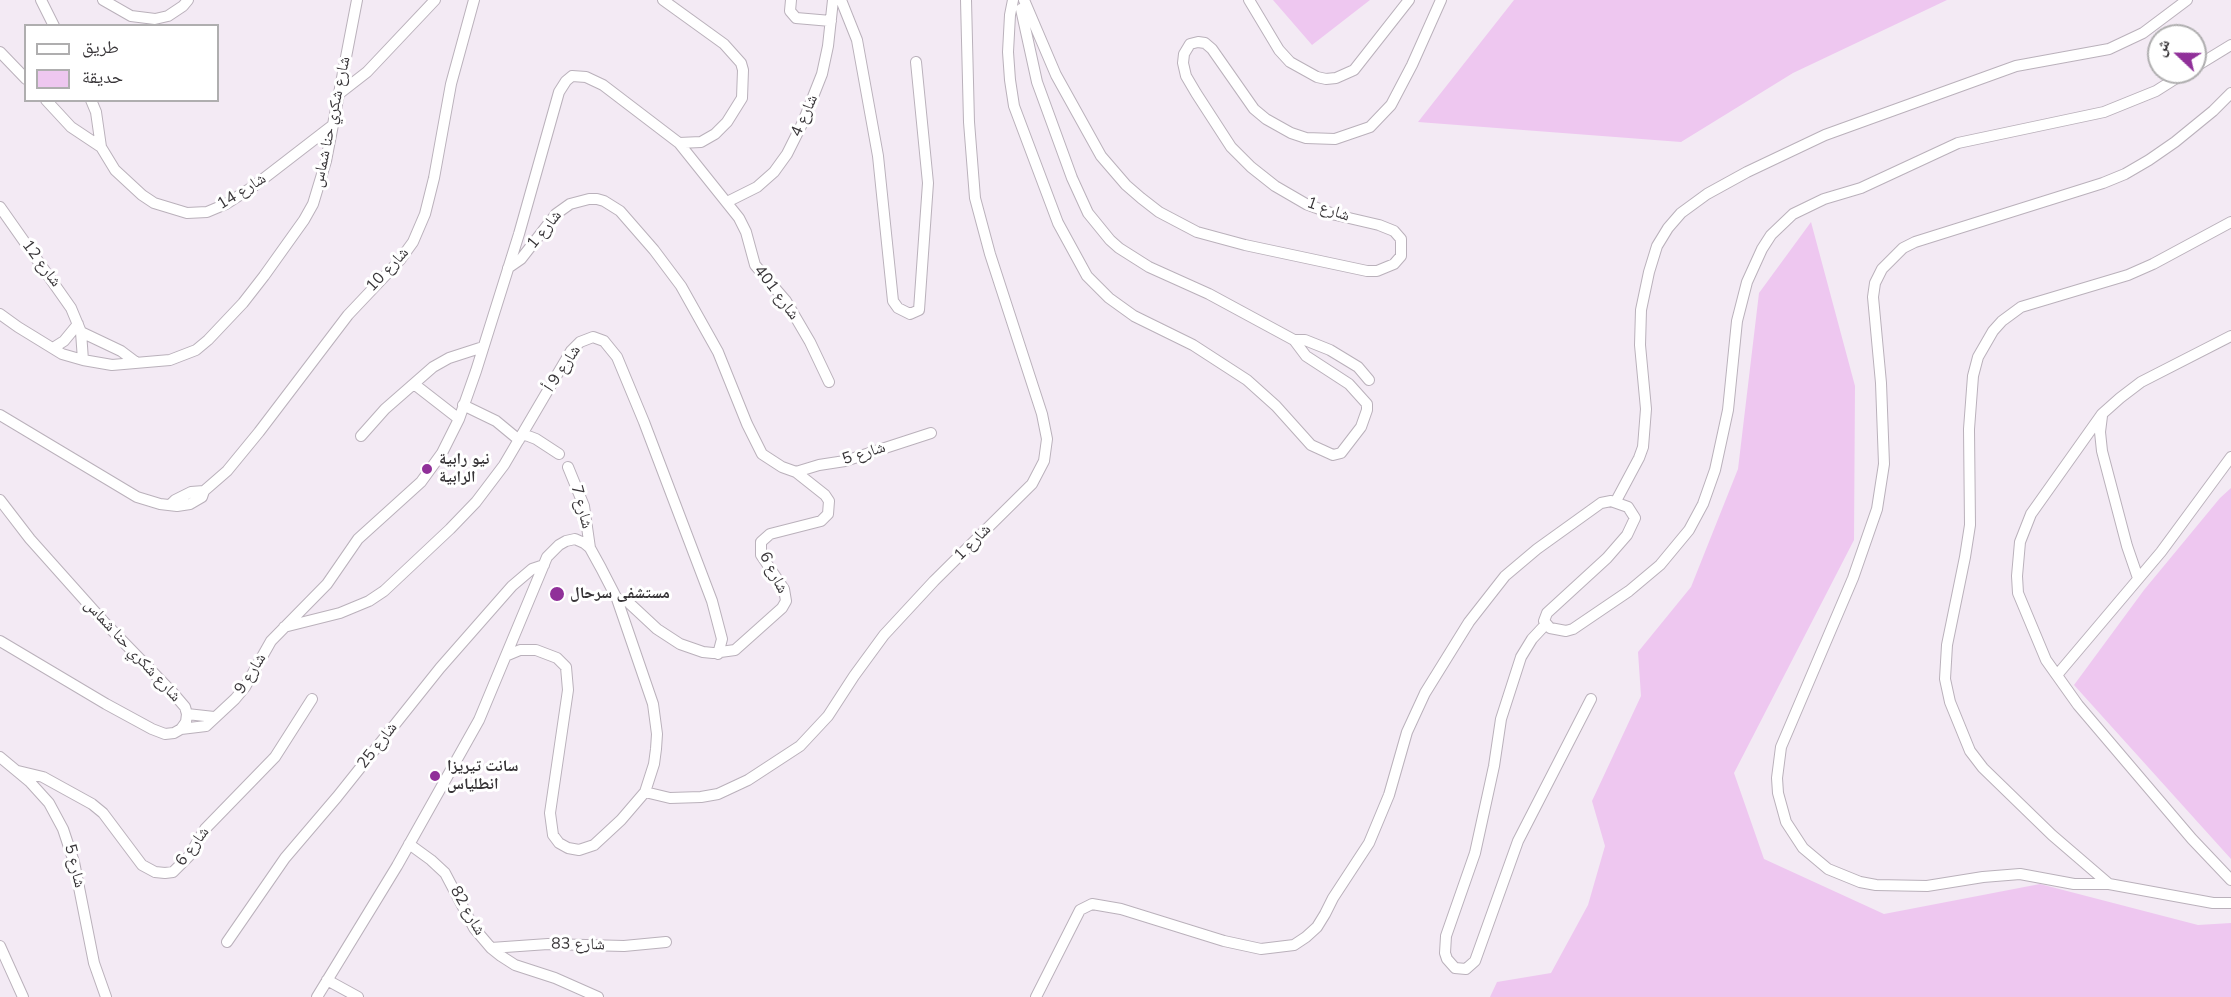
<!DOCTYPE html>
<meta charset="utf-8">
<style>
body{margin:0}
#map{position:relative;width:2231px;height:997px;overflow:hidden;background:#f3eaf4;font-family:"Nunito Sans","Noto Naskh Arabic",sans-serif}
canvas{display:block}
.legend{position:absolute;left:24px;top:24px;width:195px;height:78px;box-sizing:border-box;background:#fff;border:2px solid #afaeaf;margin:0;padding:8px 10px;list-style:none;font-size:18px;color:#383538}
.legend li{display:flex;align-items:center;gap:12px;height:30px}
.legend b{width:30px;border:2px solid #afaeaf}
.north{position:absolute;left:2147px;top:24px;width:60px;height:60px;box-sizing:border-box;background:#fff;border:2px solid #afaeaf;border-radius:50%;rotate:292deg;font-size:16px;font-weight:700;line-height:24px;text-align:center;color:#383538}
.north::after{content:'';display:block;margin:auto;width:21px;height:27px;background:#903099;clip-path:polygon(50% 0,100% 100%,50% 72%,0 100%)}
</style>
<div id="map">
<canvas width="2231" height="997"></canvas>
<ul class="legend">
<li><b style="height:8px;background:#fff"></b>طريق</li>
<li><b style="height:16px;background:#eec7f0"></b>حديقة</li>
</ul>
<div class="north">ش</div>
</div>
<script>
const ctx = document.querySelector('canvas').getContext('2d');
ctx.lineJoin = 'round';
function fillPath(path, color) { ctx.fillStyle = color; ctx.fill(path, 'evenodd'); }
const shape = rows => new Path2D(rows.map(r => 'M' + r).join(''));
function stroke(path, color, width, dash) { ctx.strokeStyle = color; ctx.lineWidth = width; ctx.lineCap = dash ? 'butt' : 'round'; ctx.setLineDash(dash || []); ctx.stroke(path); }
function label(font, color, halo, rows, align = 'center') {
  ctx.font = font + ' "Nunito Sans","Noto Naskh Arabic",sans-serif'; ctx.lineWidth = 6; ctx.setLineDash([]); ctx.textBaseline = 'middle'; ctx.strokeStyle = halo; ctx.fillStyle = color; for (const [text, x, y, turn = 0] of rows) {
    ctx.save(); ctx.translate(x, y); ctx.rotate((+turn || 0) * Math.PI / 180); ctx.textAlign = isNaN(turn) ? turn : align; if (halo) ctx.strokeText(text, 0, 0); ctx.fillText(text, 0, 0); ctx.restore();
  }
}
const green = shape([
 [1273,0,1370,0,1312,45],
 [1514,0,1947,0,1793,73,1681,142,1418,122],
 [1811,222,1855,386,1854,540,1734,773,1764,859,1884,914,2040,884,2198,925,2231,923,2231,997,1490,997,1497,982,1551,973,1588,905,1605,846,1592,801,1641,696,1638,652,1691,587,1738,469,1759,293],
 [2231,488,2231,859,2074,685,2144,590,2220,498]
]);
const minor = shape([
 [41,0,54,26],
 [103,0,131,16,155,19,168,16,183,6,188,0],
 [663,0,724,44,741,63,743,70,742,98,727,122,715,134,701,142,679,143],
 [791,0,790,11,796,18,831,21],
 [841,0,857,40,878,156,893,301,898,308,910,314,919,310,928,183,916,62],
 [1013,0,1010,15,1008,52,1010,80,1014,106,1058,223,1087,276,1109,298,1134,316,1193,345,1247,380,1276,406,1311,445,1333,455,1341,453,1361,427,1367,410,1367,404,1349,384,1306,356,1294,340],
 [1024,0,1056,75,1101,156,1126,185,1141,198,1159,212,1197,232,1245,245,1367,271,1377,271,1394,264,1401,256,1401,239,1394,231,1379,225,1336,215,1306,204,1275,186,1251,167,1231,147,1196,93,1186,76,1183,63,1184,54,1190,44,1198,42,1205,43,1212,49,1254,109,1266,119,1291,133,1306,138,1335,139,1370,127,1391,105,1412,65,1441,0],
 [1249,0,1279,50,1290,62,1317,77,1326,79,1336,78,1354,70,1409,0],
 [1021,9,1037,82,1072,178,1088,213,1110,240,1119,248,1149,267,1209,294,1294,340,1305,340,1330,350,1358,367,1369,380],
 [0,52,26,79],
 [2195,67,2231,45],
 [340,93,367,72,435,0],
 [2231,93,2213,111,2175,142,2149,160,2125,174,2103,183,1915,242,1903,248,1882,269,1875,283,1873,297,1881,383,1884,464,1877,509,1853,578,1781,747,1777,778,1778,793,1786,822,1803,848,1828,869,1860,882,1876,885,1927,886,1983,877,2020,874,2074,884,2109,884,2213,903,2231,903],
 [46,100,71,127,101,147],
 [91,100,96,112,101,147,115,170,142,195,154,203,187,213,207,212,226,204,254,186,333,125],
 [727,202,757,187,774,172,787,154,803,122,822,74,828,46,833,0],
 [0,207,71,308,81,332,83,360],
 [508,268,521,259,556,214,570,204,589,199,597,199,604,201,620,211,654,250,681,286,718,352,747,424,762,454,782,467,796,472,825,495,829,501,828,514,821,521,770,534,761,542,761,555,784,589,786,601,782,608,735,650,713,653,703,652,680,644,657,629,628,602,617,599],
 [0,314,18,327,62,354,83,360,112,365,170,360,196,350,208,340,243,303,264,276,304,220,313,204,326,161,357,0],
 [81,332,121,351,137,363],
 [2231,336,2141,382,2120,398,2102,414,2031,514,2020,542,2017,576,2018,593,2046,660,2078,705,2192,839,2231,880],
 [53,348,64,341,78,324],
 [414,384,459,419],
 [463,405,496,421,519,440],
 [0,415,137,497,160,504,177,506,190,504,202,497,204,491,227,471,259,432,348,315,400,260,413,242,425,214,434,178,451,84,474,0],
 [2102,416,2100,432,2102,451,2127,546,2138,578],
 [523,434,536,439,559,454],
 [361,436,385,409,433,367,449,358,483,347],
 [568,467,584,506,590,548],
 [796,472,819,465,845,461,931,433],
 [0,500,30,539,105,623,173,693,185,707,187,714,186,722,181,729,174,733,165,734,152,729,106,704,0,641],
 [1616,501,1639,458,1643,447,1646,409,1640,345,1641,310,1649,272,1657,246,1668,228,1681,213,1707,194,1747,172,1825,135,2016,66,2109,49,2143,33,2187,0],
 [170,505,175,500,191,492,204,491],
 [1546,624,1532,639,1521,657,1501,719,1494,766,1475,853,1446,936,1445,953,1447,959,1455,968,1466,969,1475,961,1518,841,1591,699],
 [284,627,340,613,369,601,384,591,450,529,476,502,504,465,571,351,580,342,593,337,604,341,617,357,644,422,712,601,722,639,718,654],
 [2057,675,2161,552,2231,457],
 [187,714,214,717],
 [181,729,206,726,235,699,245,687,271,641,327,584,358,539,421,482,442,453,459,419,476,371,519,234,559,92,566,81,572,76,586,77,603,85,679,143,739,218,746,232,755,265,786,301,810,342,829,382],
 [0,757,30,782,49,803,63,829,74,862,94,963,106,997],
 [18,771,43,777,92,804,103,813,142,865,155,872,165,873,173,872,189,856,205,829,275,757,312,699],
 [645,792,670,798,701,797,718,794,748,780,800,746,828,716,854,676,884,635,934,581,1032,484,1044,461,1047,439,1042,414,990,254,975,198,969,122,966,0],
 [409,844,431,860,445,873,474,928,491,948,501,956,515,965,555,978,598,997],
 [2109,884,2052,835,1983,768,1970,751,1950,702,1945,679,1947,645,1965,557,1970,525,1969,429,1973,376,1978,357,1993,331,2002,321,2021,307,2128,275,2153,264,2231,222],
 [227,942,285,858,337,797,440,668,512,586,532,569,544,565],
 [0,946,23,997],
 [491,948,548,944,624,946,666,942],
 [327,980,358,997],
 [317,997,397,866,479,720,547,557,559,545,566,541,575,539,584,543,590,548,601,568,617,599,653,704,657,734,656,749,654,764,645,792,621,820,594,845,579,850,568,848,559,843,553,835,550,813,568,690,566,667,557,658,536,650,520,650,508,655],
 [1036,997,1080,910,1092,904,1121,909,1224,941,1261,949,1294,945,1306,937,1317,927,1325,914,1333,898,1369,843,1389,795,1407,732,1425,693,1469,622,1505,576,1537,549,1601,503,1611,501,1628,507,1635,518,1627,535,1607,558,1547,613,1544,621,1550,628,1566,631,1573,629,1629,591,1660,565,1689,530,1703,504,1715,470,1728,410,1737,321,1747,282,1762,249,1771,235,1793,214,1824,199,1861,188,1958,143,2104,112,2156,91,2186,72]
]);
const markers = [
 [427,469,6,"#903099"],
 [557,594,8,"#903099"],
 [435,776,6,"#903099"]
];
const streetNames = [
 ["شارع 4",805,116,-66],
 ["شارع شكري حنا شماس",332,122,-78],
 ["شارع 14",242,192,-32],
 ["شارع 1",1328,210,19],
 ["شارع 1",545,230,-51],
 ["شارع 12",41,264,53],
 ["شارع 10",388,270,-47],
 ["شارع 401",776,293,53],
 ["شارع 9 أ",563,369,-56],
 ["شارع 5",864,454,-17],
 ["شارع 7",581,507,75],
 ["شارع 1",973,543,-45],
 ["شارع 6",773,573,63],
 ["شارع شكري حنا شماس",132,651,47],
 ["شارع 9",251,674,-58],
 ["شارع 25",378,746,-52],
 ["شارع 6",193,847,-53],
 ["شارع 5",74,866,76],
 ["شارع 82",467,911,60],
 ["شارع 83",578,945,1]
];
const poiNames = [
 ["نيو رابية",439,460],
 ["الرابية",439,478],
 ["مستشفى سرحال",570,594],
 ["سانت تيريزا",447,767],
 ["انطلياس",447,785]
];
fillPath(green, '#eec7f0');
stroke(minor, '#bab1bb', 12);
stroke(minor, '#fff', 10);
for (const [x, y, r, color] of markers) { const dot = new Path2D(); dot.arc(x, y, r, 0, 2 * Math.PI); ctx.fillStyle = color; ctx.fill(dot); stroke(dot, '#fff', 2); }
label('16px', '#383538', '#fff', streetNames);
label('bold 16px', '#383538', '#fff', poiNames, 'left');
</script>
